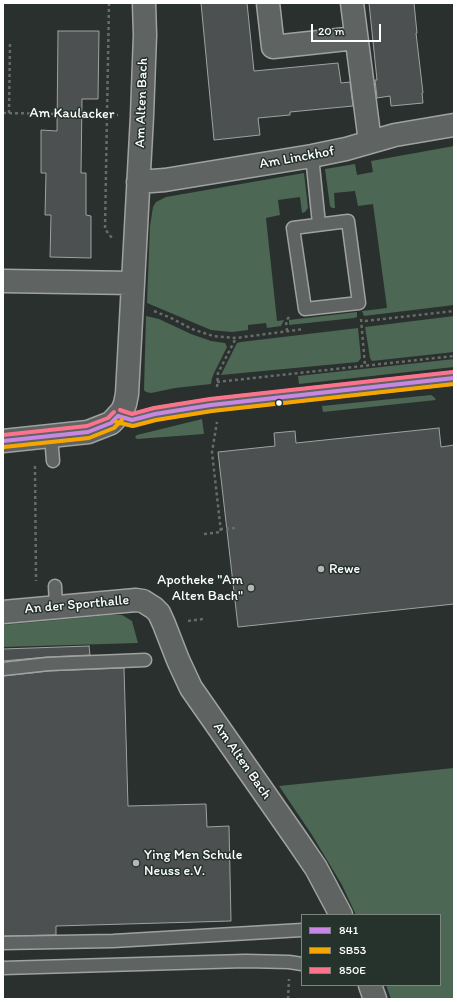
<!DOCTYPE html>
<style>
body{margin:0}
#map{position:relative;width:457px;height:1002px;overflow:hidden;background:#29302d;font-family:Itim,sans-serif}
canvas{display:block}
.frame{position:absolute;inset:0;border:4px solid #fff;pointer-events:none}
.legend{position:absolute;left:301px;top:914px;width:140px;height:72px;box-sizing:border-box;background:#26332d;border:1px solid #7d8581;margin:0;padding:5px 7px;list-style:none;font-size:12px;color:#fff}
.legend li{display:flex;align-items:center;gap:8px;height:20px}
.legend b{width:20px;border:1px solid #7d8581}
.scale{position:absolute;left:311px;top:24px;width:70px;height:18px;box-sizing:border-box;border:2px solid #fff;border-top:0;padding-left:5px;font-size:12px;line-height:14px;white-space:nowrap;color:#fff;-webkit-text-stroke:3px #26332d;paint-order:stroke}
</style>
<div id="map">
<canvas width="457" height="1002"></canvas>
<div class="frame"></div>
<ul class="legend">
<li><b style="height:5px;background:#c787e3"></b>841</li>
<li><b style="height:5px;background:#f7a600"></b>SB53</li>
<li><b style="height:5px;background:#fc738d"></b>850E</li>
</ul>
<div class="scale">20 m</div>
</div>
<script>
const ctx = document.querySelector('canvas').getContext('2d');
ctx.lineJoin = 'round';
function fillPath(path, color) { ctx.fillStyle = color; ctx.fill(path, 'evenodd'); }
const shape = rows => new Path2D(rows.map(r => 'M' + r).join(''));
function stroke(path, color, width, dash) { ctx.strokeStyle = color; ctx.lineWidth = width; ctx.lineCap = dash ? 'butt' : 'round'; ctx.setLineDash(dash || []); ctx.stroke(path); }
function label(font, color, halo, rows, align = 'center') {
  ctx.font = font + ' Itim,sans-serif'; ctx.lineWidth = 3; ctx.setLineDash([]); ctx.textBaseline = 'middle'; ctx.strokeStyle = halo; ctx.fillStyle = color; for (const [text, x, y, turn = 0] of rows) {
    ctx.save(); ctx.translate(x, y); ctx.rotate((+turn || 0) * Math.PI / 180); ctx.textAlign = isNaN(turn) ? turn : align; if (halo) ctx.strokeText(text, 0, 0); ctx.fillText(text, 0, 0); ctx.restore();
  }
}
const green = shape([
 [454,146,454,305,364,316,362,311,387,308,373,204,358,206,355,191,334,193,335,208,332,208,330,206,325,169,355,164,357,175,373,172,371,161],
 [304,173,308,208,305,212,302,213,300,197,278,200,280,215,266,218,277,321,284,320,281,326,267,328,266,323,248,325,248,330,232,332,211,330,147,303,150,226,153,207,156,202,166,197],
 [357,312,357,317,354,318,289,325,289,320],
 [146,316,159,319,191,334,211,341,225,343,227,347,215,371,212,378,211,384,175,388,151,393,146,392,144,390],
 [454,316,454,352,372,361,370,358,365,327],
 [358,328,361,358,358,362,221,375,237,343,241,342],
 [454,359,454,367,299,384,298,376],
 [431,395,434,397,436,400,323,412,322,406],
 [202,419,204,434,137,439,135,437,137,435],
 [110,615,122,615,132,621,138,643,3,647,3,625],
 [454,768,454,999,391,999,386,985,440,985,440,915,356,915,342,885,312,835,279,786]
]);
const building = shape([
 [201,3,247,3,254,71,338,63,341,83,350,82,353,106,290,112,290,115,258,118,260,135,214,140,201,3],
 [369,3,414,3,417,33,416,33,423,93,422,93,423,103,391,106,390,96,377,98,375,80,377,80,369,3],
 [58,31,99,31,98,99,82,99,81,173,86,173,86,215,91,216,91,258,50,257,51,215,45,215,46,173,41,173,41,130,57,131,58,31],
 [439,428,441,447,454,445,454,604,238,627,218,452,275,446,274,433,295,431,296,443,439,428],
 [89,646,90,655,47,657,3,661,3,649,89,646],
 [124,668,128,806,206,804,207,827,229,826,231,921,56,926,56,935,3,936,3,676,49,671,124,668]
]);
const path = shape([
 [109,3,105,229,112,238],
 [3,113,118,115],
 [9,113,10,41],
 [154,311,171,318,192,329,213,336,236,338,304,329],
 [361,319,365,365],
 [365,321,454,311],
 [287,331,286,321,289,317],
 [217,382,454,356],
 [217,387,218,373,236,338],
 [35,466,36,581],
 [220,529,237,528],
 [204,534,221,532,212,452,217,422],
 [188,621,203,619],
 [288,999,289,979]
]);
const service = shape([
 [312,156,319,224],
 [348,221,359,303,305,309,293,228,348,221],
 [118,416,132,420,155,414,211,405,454,378],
 [51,436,53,461],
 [55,586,56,607],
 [3,669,48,664,145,660],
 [3,943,113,941,302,930],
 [3,968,245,961,289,962,302,964]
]);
const minor = shape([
 [268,3,273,47,356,38],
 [352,3,370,142],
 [138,182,165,180,312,156,346,149,395,135,454,125],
 [3,281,133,283],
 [3,441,88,432,111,423,122,411,125,404,127,394,142,116,145,35,144,3],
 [3,612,136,600,143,601,154,608,159,613,164,624,178,660,191,688,297,840,316,868,341,915],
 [370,985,375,999]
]);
const bus1 = shape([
 [118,416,132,420,155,414,211,405,454,378],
 [3,441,88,432,111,423,118,416]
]);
const bus2 = shape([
 [116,422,133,426,156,420,212,411,454,384],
 [4,447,89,438,114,428,122,420]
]);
const bus3 = shape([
 [120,410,132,414,154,408,210,399,453,372],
 [3,435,87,426,108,418,114,412]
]);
const markers = [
 [279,403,3.5,"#fff"],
 [321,569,4,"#b4b7b6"],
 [251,588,4,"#b4b7b6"],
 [136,863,4,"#b4b7b6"]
];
const streetNames = [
 ["Am Alten Bach",142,103,-88],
 ["Am Kaulacker",72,114,1],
 ["Am Linckhof",297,158,-10],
 ["An der Sporthalle",77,605,-5],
 ["Am Alten Bach",242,761,55]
];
const poiNames = [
 ["Rewe",329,569],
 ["Apotheke \"Am",243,580,"right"],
 ["Alten Bach\"",243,596,"right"],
 ["Ying Men Schule",144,855],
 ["Neuss e.V.",144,871]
];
fillPath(green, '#4c6753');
fillPath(building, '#4c5051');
stroke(building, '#9fa2a0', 1);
stroke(service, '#9fa2a0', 15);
stroke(minor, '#9fa2a0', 25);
stroke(path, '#686c69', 2.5, [3, 3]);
stroke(service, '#5f6362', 12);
stroke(minor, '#5f6362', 22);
stroke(bus1, '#c787e3', 4);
stroke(bus2, '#f7a600', 4);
stroke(bus3, '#fc738d', 4);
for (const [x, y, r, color] of markers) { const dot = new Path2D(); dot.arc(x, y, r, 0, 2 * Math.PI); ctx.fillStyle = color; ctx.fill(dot); stroke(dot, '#26332d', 1.5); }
label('14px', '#fff', '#26332d', streetNames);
label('14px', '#fff', '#26332d', poiNames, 'left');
</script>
